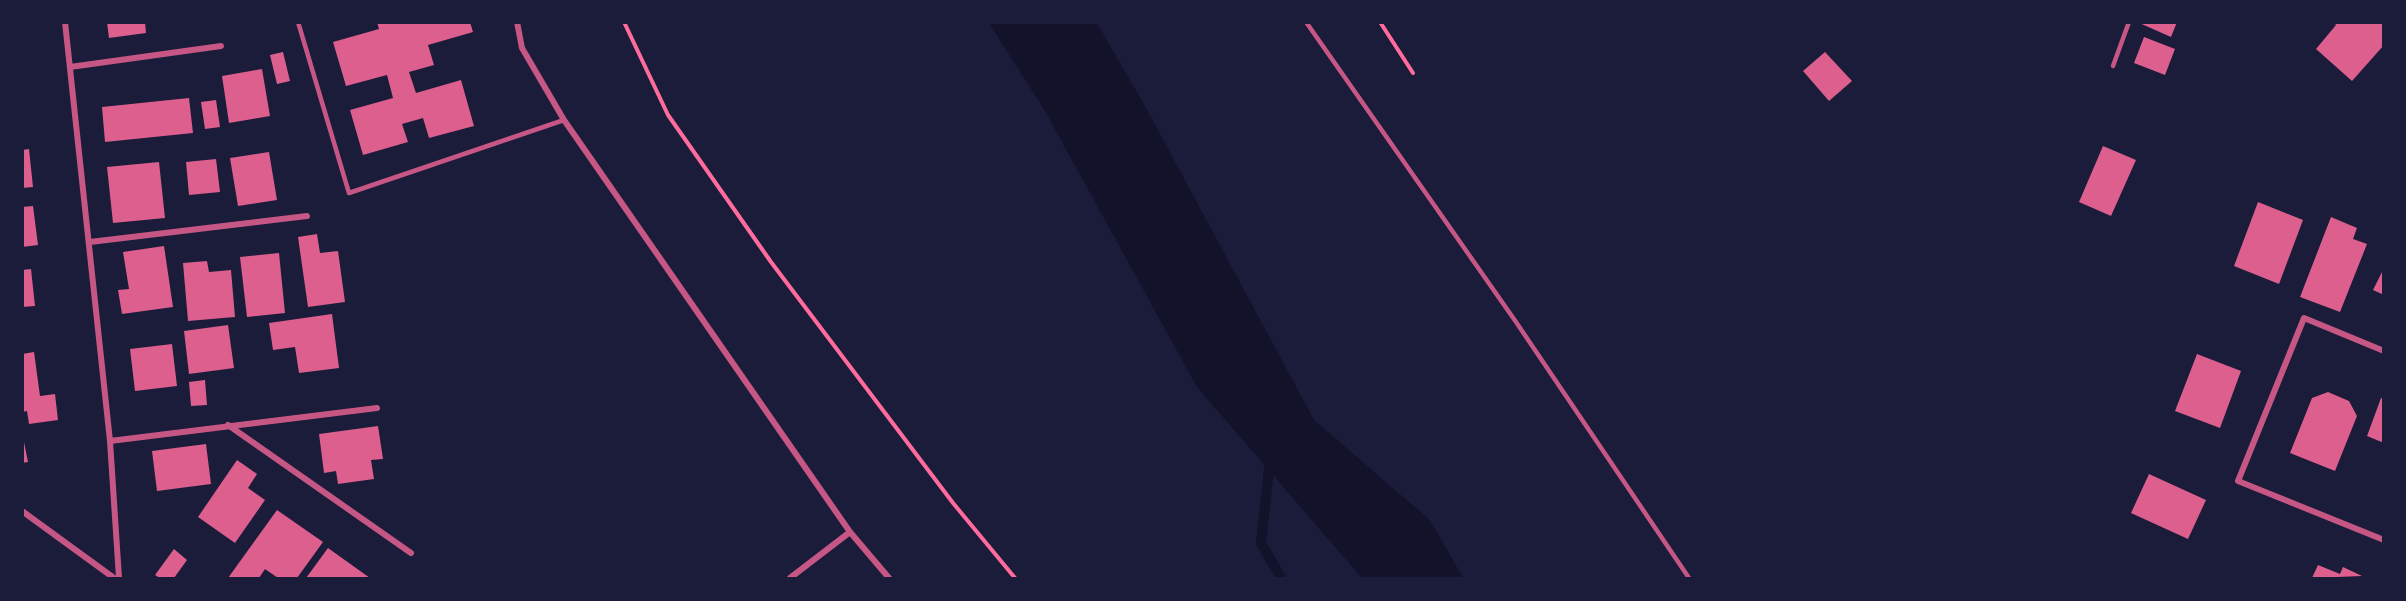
<!DOCTYPE html>
<style>
body{margin:0}
#map{position:relative;width:2406px;height:601px;overflow:hidden;background:#1b1b3a;font-family:"Source Serif 4",serif}
canvas{display:block}
.frame{position:absolute;inset:0;border:24px solid #1b1b3a;pointer-events:none}
</style>
<div id="map">
<canvas width="2406" height="601"></canvas>
<div class="frame"></div>
</div>
<script>
const ctx = document.querySelector('canvas').getContext('2d');
ctx.lineJoin = 'round';
function fillPath(path, color) { ctx.fillStyle = color; ctx.fill(path, 'evenodd'); }
const shape = rows => new Path2D(rows.map(r => 'M' + r).join(''));
function stroke(path, color, width, dash) { ctx.strokeStyle = color; ctx.lineWidth = width; ctx.lineCap = dash ? 'butt' : 'round'; ctx.setLineDash(dash || []); ctx.stroke(path); }
const water = shape([
 [989,23,1097,23,1146,108,1314,420,1430,520,1463,578,1362,578,1197,387,1045,111]
]);
const stream = shape([
 [1270,459,1261,543,1281,578]
]);
const building = shape([
 [107,22,145,22,146,33,109,38],
 [377,22,470,22,473,32,428,45,434,65,409,72,416,93,461,80,474,126,429,138,423,118,402,124,408,142,363,155,350,110,393,98,387,75,346,86,333,42,379,29],
 [2137,22,2177,22,2171,37],
 [2333,22,2384,22,2384,45,2352,81,2316,49,2336,25],
 [2144,37,2175,49,2165,75,2134,63],
 [283,52,290,81,277,84,270,55],
 [1825,52,1852,81,1829,101,1803,71],
 [262,69,270,116,229,123,222,76],
 [189,98,193,133,105,142,102,107],
 [216,100,220,127,205,129,201,102],
 [2103,146,2136,160,2111,216,2079,202],
 [29,149,33,187,22,188,22,150],
 [269,152,277,200,238,206,230,158],
 [216,159,220,192,189,195,186,162],
 [159,162,165,218,113,223,107,167],
 [2258,202,2303,220,2279,284,2234,266],
 [33,206,38,245,22,247,22,207],
 [2331,217,2357,228,2353,239,2367,244,2340,312,2300,297],
 [317,234,320,253,338,251,345,302,308,307,298,237],
 [164,246,173,307,122,314,118,290,129,289,123,252],
 [279,253,285,313,247,317,240,257],
 [207,261,209,272,231,270,235,317,188,321,183,263],
 [2384,268,2384,295,2373,290],
 [31,269,35,306,22,307,22,270],
 [332,314,339,368,299,373,295,347,273,350,269,323],
 [228,325,234,368,189,374,184,331],
 [172,344,177,386,135,391,130,349],
 [34,352,40,396,55,394,58,420,29,424,27,411,22,412,22,354],
 [2197,354,2241,371,2220,428,2175,411],
 [205,380,207,405,191,406,189,382],
 [2328,392,2349,401,2357,416,2335,471,2290,453,2312,398],
 [2381,398,2384,399,2384,443,2367,436],
 [378,426,383,459,371,460,374,479,338,484,336,471,324,473,319,434],
 [22,432,28,462,22,463],
 [206,444,211,484,157,491,152,451],
 [237,460,257,474,248,488,265,500,235,543,198,517],
 [2149,474,2206,500,2188,539,2131,513],
 [277,510,323,542,297,578,278,578,265,569,259,578,228,578],
 [328,548,370,578,306,578],
 [174,549,187,560,174,578,160,578,155,575],
 [2318,565,2340,574,2343,567,2362,576,2312,578]
]);
const path = shape([
 [624,22,668,115,771,262,953,503,1015,578],
 [1380,22,1413,73]
]);
const service = shape([
 [298,22,349,193,564,120],
 [1306,22,1516,322,1689,578],
 [2113,66,2129,22]
]);
const minor = shape([
 [65,22,110,441,119,578],
 [517,22,522,48,564,120,850,532,889,578],
 [70,67,221,46],
 [90,242,307,216],
 [2384,351,2304,318,2238,481,2384,540],
 [228,425,411,553],
 [110,441,377,408],
 [22,511,114,578],
 [790,578,850,532]
]);
fillPath(water, '#12122b');
stroke(stream, '#12122b', 10);
fillPath(building, '#dd5f8e');
stroke(path, '#ff6b9d', 4);
stroke(service, '#c65784', 4.5);
stroke(minor, '#c65784', 6);
</script>
